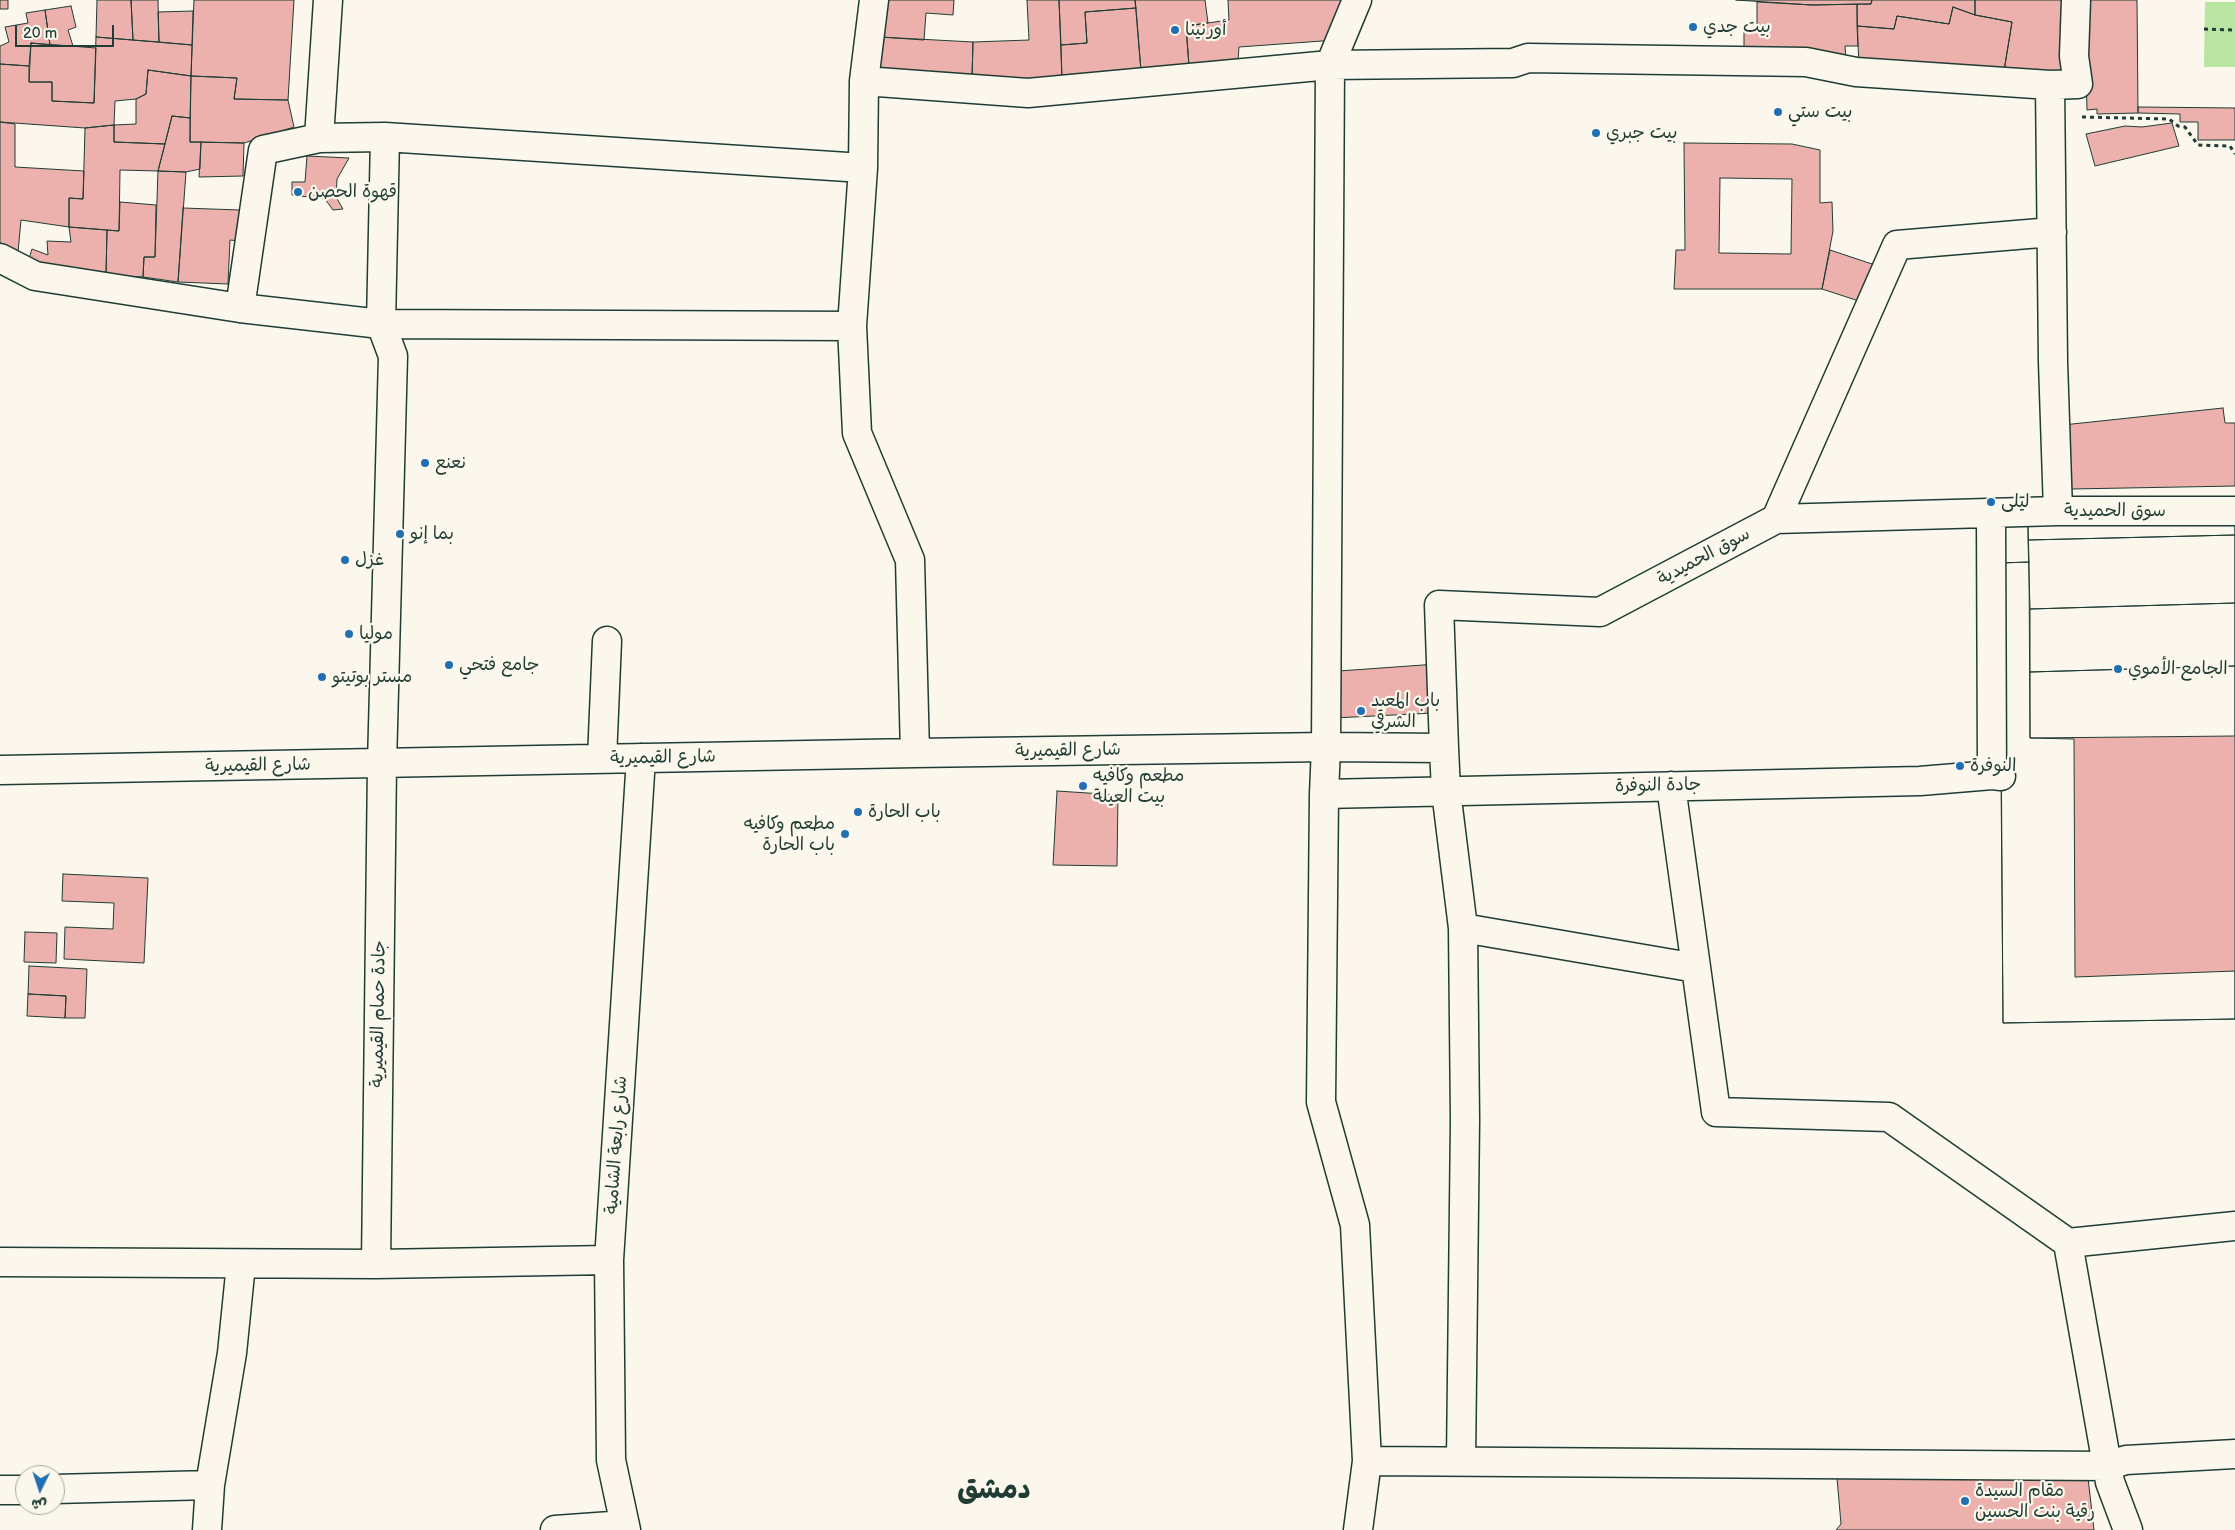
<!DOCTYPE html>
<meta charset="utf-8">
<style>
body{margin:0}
#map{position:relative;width:2235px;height:1530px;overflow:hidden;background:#fbf7ec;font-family:"Balsamiq Sans","Playpen Sans Arabic",sans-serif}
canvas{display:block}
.north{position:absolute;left:15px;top:1465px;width:50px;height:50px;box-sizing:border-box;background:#fbf7ec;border:1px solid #a3ada2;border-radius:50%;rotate:184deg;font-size:14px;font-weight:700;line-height:20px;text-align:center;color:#1f3d34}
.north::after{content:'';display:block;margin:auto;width:18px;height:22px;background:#1f6fb2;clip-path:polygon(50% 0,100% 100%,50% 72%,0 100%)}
.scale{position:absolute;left:15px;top:25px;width:99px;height:22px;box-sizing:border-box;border:2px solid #1f3d34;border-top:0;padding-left:6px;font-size:15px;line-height:18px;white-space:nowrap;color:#1f3d34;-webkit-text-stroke:4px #fbf7ec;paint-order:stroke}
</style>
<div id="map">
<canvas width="2235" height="1530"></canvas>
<div class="north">ش</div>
<div class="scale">20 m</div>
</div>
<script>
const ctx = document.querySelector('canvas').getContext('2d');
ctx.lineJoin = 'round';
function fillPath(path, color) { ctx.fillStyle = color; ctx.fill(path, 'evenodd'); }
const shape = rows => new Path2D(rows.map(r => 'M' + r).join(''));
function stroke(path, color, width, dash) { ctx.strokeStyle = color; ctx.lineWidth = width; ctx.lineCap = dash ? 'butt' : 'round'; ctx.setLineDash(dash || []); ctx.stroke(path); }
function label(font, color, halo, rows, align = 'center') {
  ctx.font = font + ' "Balsamiq Sans","Playpen Sans Arabic",sans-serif'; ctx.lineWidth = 4.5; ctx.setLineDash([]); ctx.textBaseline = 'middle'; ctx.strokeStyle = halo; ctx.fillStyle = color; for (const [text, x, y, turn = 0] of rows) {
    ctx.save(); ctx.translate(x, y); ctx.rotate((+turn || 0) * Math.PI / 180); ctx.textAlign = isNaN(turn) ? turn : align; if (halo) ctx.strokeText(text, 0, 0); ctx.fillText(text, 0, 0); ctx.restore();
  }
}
const green = shape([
 [2205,2,2235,2,2235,67,2204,67]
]);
const building = shape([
 [0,0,8,0,8,9,0,9,0,0],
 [97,0,131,0,133,40,96,37,97,0],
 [131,0,158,0,159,42,133,40,131,0],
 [194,0,294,0,288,100,234,99,237,78,191,76,194,0],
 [884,0,954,0,953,15,926,13,924,40,880,37,884,0],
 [1027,0,1059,0,1062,80,972,78,973,42,1029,40,1027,0],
 [1059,0,1135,0,1136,8,1085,12,1087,43,1061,45,1059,0],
 [1135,0,1205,0,1208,23,1186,26,1189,66,1141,71,1135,0],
 [1228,0,1349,0,1336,40,1239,47,1238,60,1189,66,1186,26,1229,20,1228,0],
 [1736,0,1872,0,1871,4,1812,5,1736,0],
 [1872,0,1975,0,1975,15,1953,7,1949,24,1897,16,1894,29,1857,26,1857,4,1871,4,1872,0],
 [1975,0,2066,0,2063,77,2004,71,2012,22,1975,15,1975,0],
 [2084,0,2137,0,2138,113,2097,114,2097,109,2087,110,2084,0],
 [1757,2,1812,5,1857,4,1858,46,1845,46,1846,61,1744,52,1744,29,1757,31,1757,2],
 [71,6,76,27,68,30,73,46,50,45,45,10,71,6],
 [1953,7,1975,15,2012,22,2004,71,1859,64,1857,26,1894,29,1897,16,1949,24,1953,7],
 [1136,8,1141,71,1062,80,1061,45,1087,43,1085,12,1136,8],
 [45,10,50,45,31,43,29,66,0,64,0,46,9,42,5,27,28,23,26,13,45,10],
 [193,11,192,45,159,42,158,12,193,11],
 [96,37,192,45,191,76,148,70,146,94,136,99,115,101,114,125,85,128,0,122,0,64,29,66,29,82,52,82,52,101,94,103,96,37],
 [880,37,973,42,972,78,878,72,880,37],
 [31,43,96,48,94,103,52,101,52,82,29,82,31,43],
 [148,70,191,76,190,118,172,116,165,144,114,142,114,125,136,124,136,99,146,94,148,70],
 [191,76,237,78,234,99,288,100,294,127,244,143,190,142,191,76],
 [2138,107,2235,108,2235,140,2198,140,2198,122,2180,122,2180,114,2138,113,2138,107],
 [172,116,190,118,190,142,201,142,200,169,186,172,158,171,172,116],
 [0,122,15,124,15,167,84,171,83,199,69,198,69,227,21,220,18,252,0,244,0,122],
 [2172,123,2179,146,2095,166,2086,134,2125,126,2142,127,2172,123],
 [114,125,114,142,165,144,158,171,120,170,119,231,69,227,69,198,83,199,85,128,114,125],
 [201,142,244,143,243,176,199,177,201,142],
 [1684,143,1792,144,1820,150,1820,203,1832,202,1833,231,1822,289,1674,289,1676,250,1685,250,1684,143],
 [1720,178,1792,179,1791,254,1719,253,1720,178],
 [307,156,349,158,337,179,336,197,343,209,333,210,325,199,292,195,292,182,305,182,307,156],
 [158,171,186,172,178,282,143,277,144,257,155,257,158,171],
 [120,202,156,205,155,257,144,257,143,277,106,275,107,230,119,231,120,202],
 [183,208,240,210,240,241,230,240,228,284,178,282,183,208],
 [69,227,107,230,106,275,56,267,29,259,32,249,48,255,47,241,71,242,69,227],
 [1830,250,1878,266,1865,303,1822,289,1830,250],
 [2223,408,2225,423,2235,423,2235,486,2071,489,2063,425,2223,408],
 [2235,522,2235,535,2028,540,2028,524,2235,522],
 [2235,522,2235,1019,2003,1023,1999,525,2235,522],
 [2028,524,2029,562,2000,563,1999,525,2028,524],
 [2235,535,2235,603,2030,609,2028,540,2235,535],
 [2029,562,2030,738,2074,739,2075,977,2235,971,2235,1019,2003,1023,2000,563,2029,562],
 [2235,603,2235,666,2030,672,2030,609,2235,603],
 [1437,664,1433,713,1334,718,1339,671,1437,664],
 [2235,666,2235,736,2030,738,2030,672,2235,666],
 [1057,791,1118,795,1117,866,1053,865,1057,791],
 [63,874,148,878,144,963,64,959,65,927,113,929,114,903,62,901,63,874],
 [25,932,57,933,56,963,24,962,25,932],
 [29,966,87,969,85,1018,65,1018,66,996,28,994,29,966],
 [28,994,66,996,65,1018,27,1016,28,994],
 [1837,1478,2088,1478,2094,1530,1836,1530,1841,1524,1837,1478]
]);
const path = shape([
 [2204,29,2235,30],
 [2082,117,2169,119,2178,126,2185,127,2198,145,2230,146,2235,154]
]);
const minor = shape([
 [1357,0,1330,65,1326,747,1324,794,1321,1102,1355,1225,1367,1461],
 [864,81,1028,93,1330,65,1513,63,1528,58,1806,62,1856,72,2050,85,2078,84,2074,56,2076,0],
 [2050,85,2053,362,2058,511],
 [319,138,328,0],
 [0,258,35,276,240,308,381,324,852,326,857,433,910,560,915,753],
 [240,308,263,150,319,138,385,137,863,168,864,81,874,0],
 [852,326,863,168],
 [1991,514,1992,775],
 [1776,519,1897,245,2052,232],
 [1444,748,1446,791,1463,928,1465,1120,1461,1461],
 [602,759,607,641],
 [0,770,915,753,1326,747,1444,748,1439,605,1600,612,1776,519,2058,511,2235,511],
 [1671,786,1716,1112,1889,1117,2068,1243,2235,1226],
 [1324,794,1920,781,1992,775,2001,776],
 [1463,928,1696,968],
 [2068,1243,2110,1482,2128,1530],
 [0,1262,376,1264,609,1260],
 [376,1264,382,764,393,356,381,324,385,137],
 [55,1489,210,1485],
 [0,1490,25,1490],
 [207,1530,210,1485,232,1353,241,1264],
 [555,1530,625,1525],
 [626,1530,611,1460,609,1260,641,758],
 [1358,1530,1367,1461,2107,1466,2126,1460,2235,1454]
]);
const markers = [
 [1693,27,5,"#1f6fb2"],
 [1175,30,5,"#1f6fb2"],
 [1778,112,5,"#1f6fb2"],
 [1596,133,5,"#1f6fb2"],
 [298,192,5,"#1f6fb2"],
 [425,463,5,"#1f6fb2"],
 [1991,502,5,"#1f6fb2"],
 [400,534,5,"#1f6fb2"],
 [345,560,5,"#1f6fb2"],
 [349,634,5,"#1f6fb2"],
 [449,665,5,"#1f6fb2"],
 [2118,669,5,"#1f6fb2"],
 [322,677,5,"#1f6fb2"],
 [1361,711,5,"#1f6fb2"],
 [1960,766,5,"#1f6fb2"],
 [1083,786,5,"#1f6fb2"],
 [858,812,5,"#1f6fb2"],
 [845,834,5,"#1f6fb2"],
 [1965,1501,5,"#1f6fb2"]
];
const poiNames = [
 ["بيت جدي",1703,27],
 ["أورنينا",1185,30],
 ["بيت ستي",1788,112],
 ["بيت جبري",1606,133],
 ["قهوة الحصن",308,192],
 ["نعنع",435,463],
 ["ليلى",2001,502],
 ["بما إنو",410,534],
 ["غزل",355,560],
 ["موليا",359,634],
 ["جامع فتحي",459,665],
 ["الجامع الأموي",2128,669],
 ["مستر بوتيتو",332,677],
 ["باب المعبد",1371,701],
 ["الشرقي",1371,722],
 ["النوفرة",1970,766],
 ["مطعم وكافيه",1093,776],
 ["بيت العيلة",1093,797],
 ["باب الحارة",868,812],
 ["مطعم وكافيه",835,824,"right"],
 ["باب الحارة",835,845,"right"],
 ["مقام السيدة",1975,1491],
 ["رقية بنت الحسين",1975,1512]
];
const streetNames = [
 ["سوق الحميدية",2115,511],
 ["سوق الحميدية",1704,557,-28],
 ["شارع القيميرية",1068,751,-1],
 ["شارع القيميرية",663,758,-1],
 ["شارع القيميرية",258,766,-1],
 ["جادة النوفرة",1658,786,-1],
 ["جادة حمام القيميرية",379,1014,-89],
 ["شارع رابعة الشامية",617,1145,-86]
];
const townNames = [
 ["دمشق",994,1491]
];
fillPath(green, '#bae4a1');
fillPath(building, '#ecb1ad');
stroke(building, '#1f3d34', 1);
stroke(minor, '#1f3d34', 31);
stroke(path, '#1f3d34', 3, [4, 4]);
stroke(minor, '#fbf7ec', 28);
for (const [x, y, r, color] of markers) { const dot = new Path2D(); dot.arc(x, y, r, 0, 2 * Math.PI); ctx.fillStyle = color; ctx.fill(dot); stroke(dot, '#fbf7ec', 2); }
label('18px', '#1f3d34', '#fbf7ec', poiNames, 'left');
label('18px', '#1f3d34', '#fbf7ec', streetNames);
label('bold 28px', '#1f3d34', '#fbf7ec', townNames);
</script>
